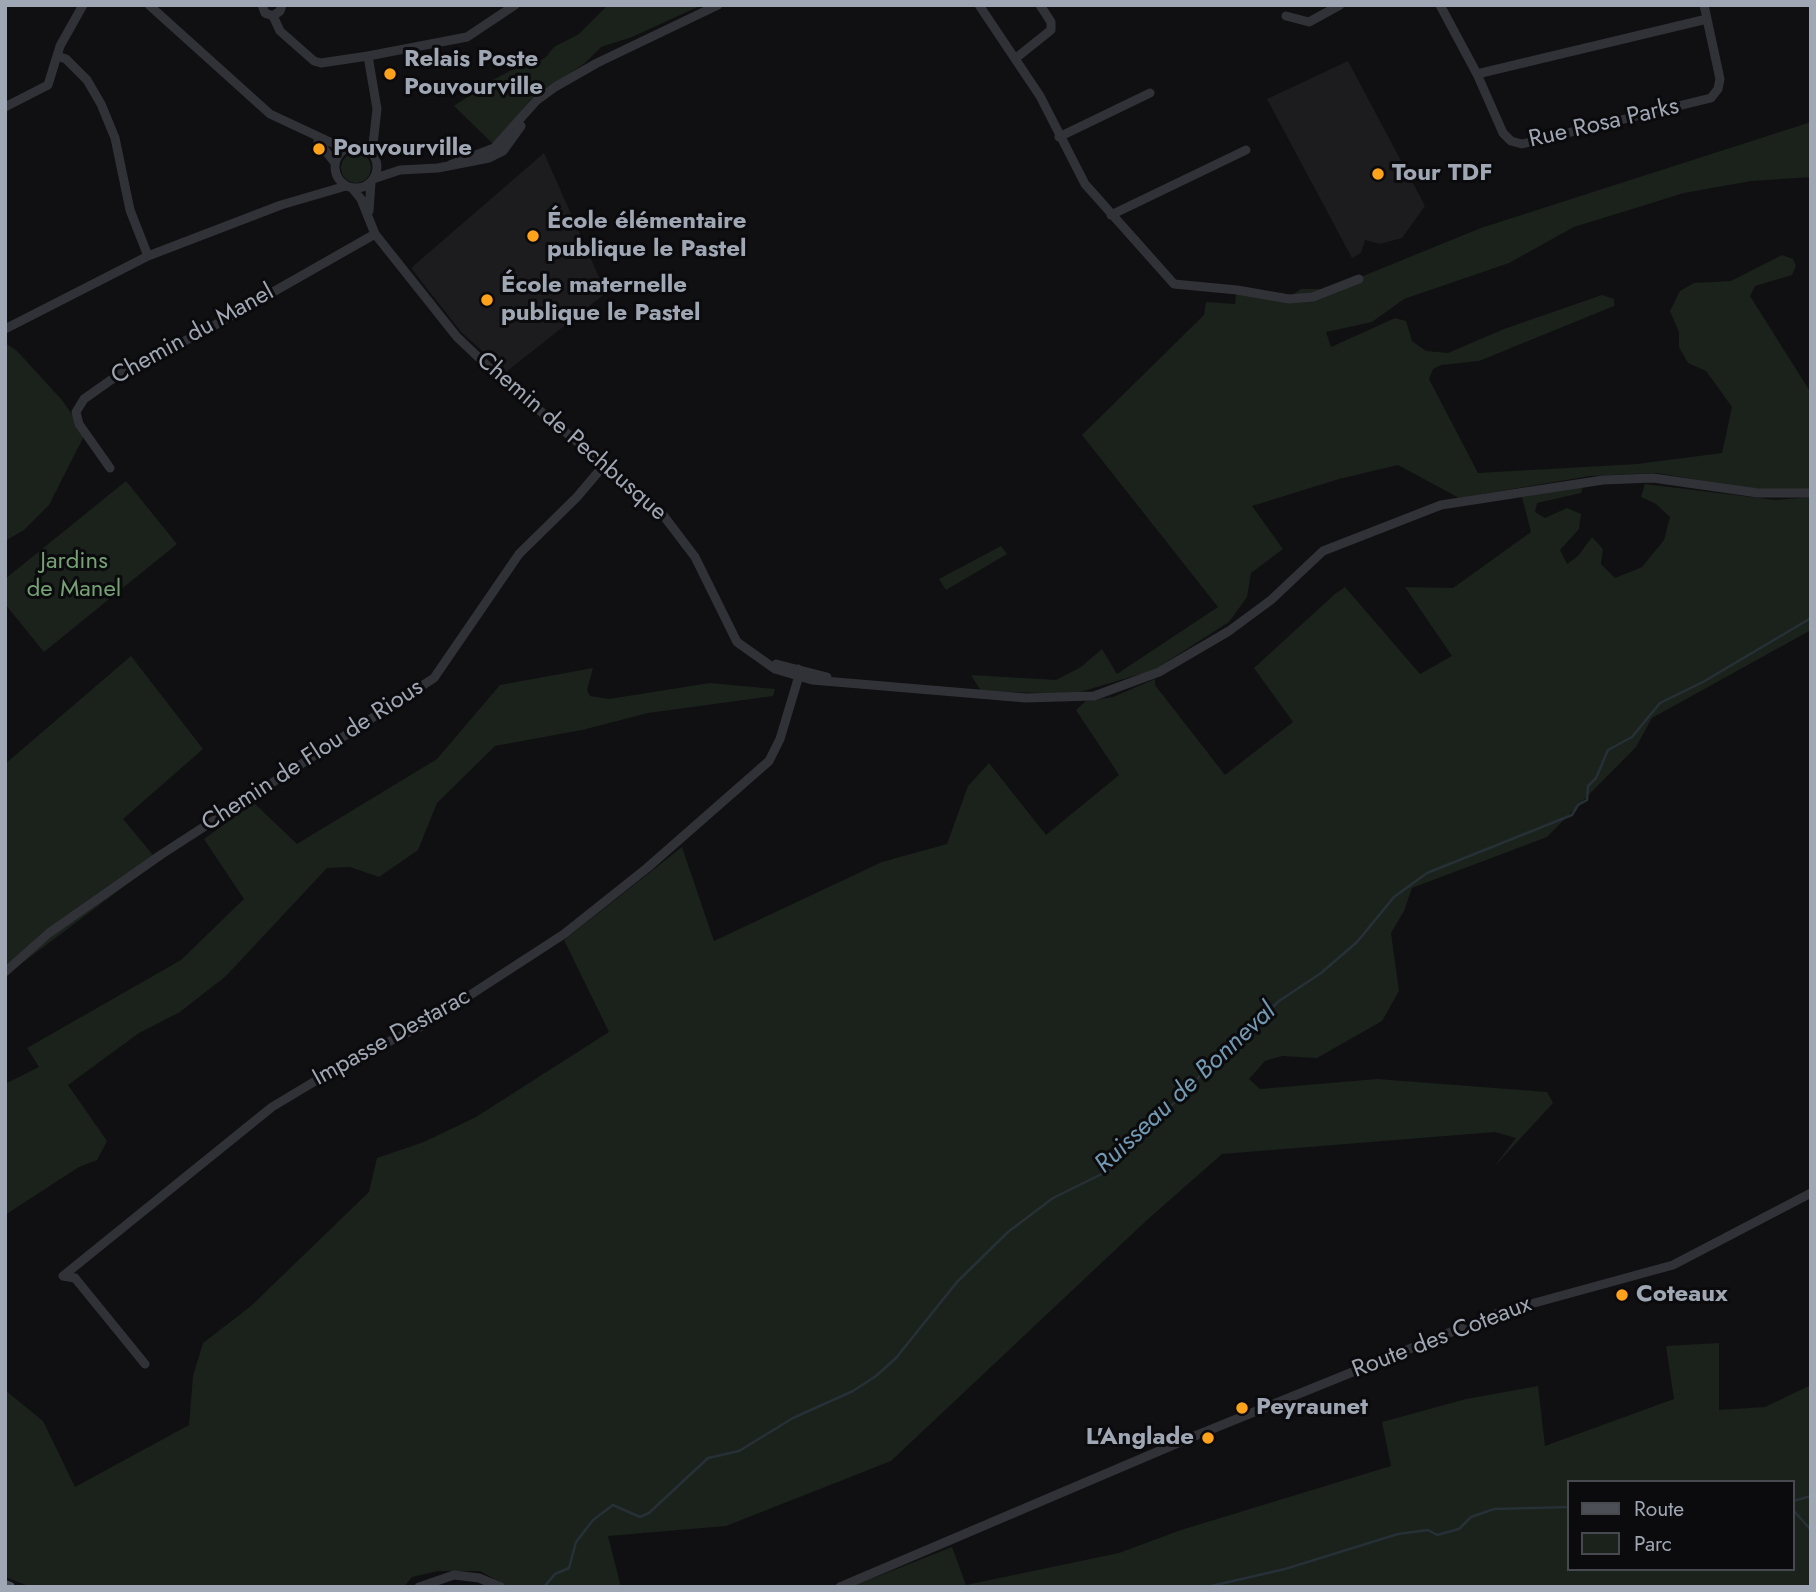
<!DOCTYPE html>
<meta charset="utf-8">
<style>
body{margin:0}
#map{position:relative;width:1816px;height:1592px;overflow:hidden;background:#101012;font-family:Jost,sans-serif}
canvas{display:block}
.frame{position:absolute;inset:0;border:7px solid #a0a7b4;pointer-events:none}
.legend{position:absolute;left:1567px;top:1480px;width:228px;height:91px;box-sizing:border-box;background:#0b0b0d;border:2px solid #474950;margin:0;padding:9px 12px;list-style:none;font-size:21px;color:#a0a7b4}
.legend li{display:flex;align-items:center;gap:14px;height:35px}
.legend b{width:35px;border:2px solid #474950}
</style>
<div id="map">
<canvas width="1816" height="1592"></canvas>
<div class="frame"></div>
<ul class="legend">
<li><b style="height:9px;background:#4c4f56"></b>Route</li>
<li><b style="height:19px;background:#1a221b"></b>Parc</li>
</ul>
</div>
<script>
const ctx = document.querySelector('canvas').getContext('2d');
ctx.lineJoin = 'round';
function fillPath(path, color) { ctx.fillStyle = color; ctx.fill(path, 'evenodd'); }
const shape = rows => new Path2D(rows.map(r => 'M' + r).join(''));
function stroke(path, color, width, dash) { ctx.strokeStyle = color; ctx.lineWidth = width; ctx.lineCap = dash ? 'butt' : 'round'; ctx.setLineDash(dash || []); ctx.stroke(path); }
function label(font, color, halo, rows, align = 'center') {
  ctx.font = font + ' Jost,sans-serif'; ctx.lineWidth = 6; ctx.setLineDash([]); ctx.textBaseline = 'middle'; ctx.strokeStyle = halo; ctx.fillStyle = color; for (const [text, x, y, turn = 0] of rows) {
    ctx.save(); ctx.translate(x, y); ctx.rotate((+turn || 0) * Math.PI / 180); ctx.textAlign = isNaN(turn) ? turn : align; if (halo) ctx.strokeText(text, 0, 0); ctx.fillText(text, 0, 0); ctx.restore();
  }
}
const built = shape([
 [1348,61,1425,206,1402,238,1380,244,1365,240,1361,253,1352,258,1267,99],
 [544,153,606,293,506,372,461,332,411,268]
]);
const green = shape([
 [608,5,702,5,632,37,601,47,585,63,530,100,497,144,491,142,454,106,491,81,523,64,536,63,546,57,554,47,579,34],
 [1811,122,1811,177,1751,181,1684,193,1574,227,1509,263,1404,299,1372,322,1326,332,1331,347,1395,318,1406,321,1412,341,1426,351,1448,353,1504,329,1602,295,1614,299,1614,306,1479,361,1441,365,1433,369,1429,379,1478,473,1637,464,1722,453,1732,407,1706,371,1688,363,1679,347,1679,332,1670,311,1680,291,1694,283,1731,281,1782,255,1793,259,1796,266,1792,275,1755,286,1750,296,1811,393,1811,489,1755,489,1656,473,1590,476,1459,498,1398,465,1339,479,1252,506,1283,549,1251,573,1247,597,1229,622,1154,670,1073,694,981,691,971,675,1056,680,1081,667,1102,649,1117,674,1218,607,1082,435,1204,315,1206,302,1235,304,1237,289,1289,297,1301,289,1331,289,1481,228],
 '341 168a15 15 0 1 1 30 0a15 15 0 1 1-30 0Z',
 [5,343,17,351,62,400,85,434,49,505,24,530,5,541],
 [126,481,177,544,44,652,5,604,5,579],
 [1645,484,1775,500,1811,497,1811,630,1652,718,1636,747,1547,837,1412,888,1404,911,1391,933,1399,991,1382,1021,1317,1058,1282,1056,1265,1061,1249,1079,1260,1089,1377,1079,1547,1092,1553,1103,1494,1167,1516,1138,1495,1132,1222,1154,1147,1220,891,1461,726,1526,608,1536,621,1587,509,1587,480,1571,438,1571,412,1577,404,1587,31,1587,5,1577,5,1390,43,1421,75,1487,189,1425,193,1376,203,1343,251,1306,369,1192,377,1158,424,1142,476,1117,609,1032,564,940,682,847,714,941,882,862,947,844,968,786,989,763,1046,835,1119,775,1076,710,1086,701,1113,697,1155,679,1155,685,1225,775,1293,722,1254,668,1335,594,1345,587,1420,674,1452,656,1405,587,1453,588,1531,532,1522,497,1583,487,1581,493,1537,503,1535,512,1545,518,1567,508,1581,514,1579,529,1560,550,1567,564,1578,556,1592,537,1603,549,1601,564,1615,578,1642,567,1664,540,1670,517,1656,504,1641,497],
 [1001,546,1007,554,946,590,939,579],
 [131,656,203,749,123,819,158,861,5,976,5,764],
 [593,668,587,690,590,696,609,699,710,683,775,689,773,696,648,713,582,730,495,746,437,803,418,850,379,877,350,867,327,868,226,976,180,1012,139,1033,68,1085,107,1141,97,1160,79,1167,5,1215,5,1084,39,1067,27,1048,181,960,244,899,204,839,254,803,297,844,437,759,500,685],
 [1719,1343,1719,1410,1765,1407,1811,1385,1811,1587,851,1587,952,1547,966,1585,1119,1553,1181,1530,1391,1466,1382,1422,1466,1399,1538,1386,1545,1446,1674,1399,1666,1346],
 [1569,1482,1793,1482,1793,1569,1569,1569]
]);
const stream = shape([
 [1793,1501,1811,1496],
 [1793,1510,1811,1530],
 [544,1587,555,1574,569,1568,576,1542,593,1520,613,1505,640,1517,649,1513,708,1458,739,1451,793,1418,853,1391,876,1376,896,1358,957,1282,1008,1232,1053,1198,1108,1171,1201,1075,1279,1001,1321,973,1357,942,1394,897,1427,873,1572,815,1578,805,1587,800,1588,786,1596,778,1608,750,1632,737,1660,703,1703,682,1811,618],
 [1207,1587,1285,1569,1398,1534,1428,1530,1437,1535,1459,1529,1471,1517,1494,1509,1569,1507]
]);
const minor = shape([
 [149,5,270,114,345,149],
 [262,5,265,13,273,16,280,11,282,5],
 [979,5,1040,96,1085,184,1174,284,1237,290,1289,299,1313,297,1359,279],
 [1440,5,1477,74,1503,133,1511,141,1522,144,1711,98,1718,89,1720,79,1704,5],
 [273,16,280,31,314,61,321,63,368,56],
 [1286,16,1309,22,1340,5],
 [57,56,66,59,87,80,101,104,115,138,130,210,148,256],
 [1016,58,1051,30,1051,22,1040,5],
 [1477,74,1707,19],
 [5,107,48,85,60,46,83,5],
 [1059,137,1150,93],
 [318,141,335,163],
 '335 167a21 21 0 1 1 42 0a21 21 0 1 1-42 0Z',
 [372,153,377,109,368,56,467,37,515,5],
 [450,165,494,148,536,101,555,87,597,63,718,5],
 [373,179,400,170,438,168,489,158,503,151,521,126],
 [352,188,361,199,375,234,457,337,497,375,660,511,695,557,737,642,775,669,812,680,1026,698,1094,696,1159,672,1229,631,1271,600,1323,551,1441,505,1603,480,1653,478,1758,493,1811,493],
 [369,211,371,183],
 [1111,215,1246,150],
 [5,329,148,256,281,205,346,186],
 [110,468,79,424,76,412,84,399,118,375,208,329,375,234],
 [776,664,827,677],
 [5,972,49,933,162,854,434,678,519,554,577,497,605,464],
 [145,1364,75,1278,63,1276,272,1107,352,1059,424,1025,564,934,647,868,769,761,780,739,798,679,798,669],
 [419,1587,454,1575,479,1578,501,1587],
 [840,1587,1185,1440,1498,1313,1673,1265,1811,1193]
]);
const major = shape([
 [5,1585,10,1587]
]);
const markers = [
 [390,74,7,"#ffa21b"],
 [319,149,7,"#ffa21b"],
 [1378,174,7,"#ffa21b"],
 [533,236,7,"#ffa21b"],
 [487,300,7,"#ffa21b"],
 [1622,1295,7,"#ffa21b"],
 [1242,1408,7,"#ffa21b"],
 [1208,1438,7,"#ffa21b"]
];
const poiNames = [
 ["Relais Poste",404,60],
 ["Pouvourville",404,88],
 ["Pouvourville",333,149],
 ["Tour TDF",1392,174],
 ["École élémentaire",547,222],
 ["publique le Pastel",547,250],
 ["École maternelle",501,286],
 ["publique le Pastel",501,314],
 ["Coteaux",1636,1295],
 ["Peyraunet",1256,1408],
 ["L'Anglade",1194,1438,"right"]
];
const streetNames = [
 ["Rue Rosa Parks",1604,124,-13],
 ["Chemin du Manel",193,335,-29],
 ["Chemin de Pechbusque",571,437,41],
 ["Chemin de Flou de Rious",313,756,-33],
 ["Impasse Destarac",392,1038,-29],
 ["Route des Coteaux",1442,1338,-21]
];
const parkNames = [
 ["Jardins",74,562],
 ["de Manel",74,590]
];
const waterNames = [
 ["Ruisseau de Bonneval",1186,1089,-43]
];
fillPath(built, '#1c1c1f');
fillPath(green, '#1a221b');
stroke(stream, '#263036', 2.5);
stroke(minor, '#313237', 9);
stroke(major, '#4c4f56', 10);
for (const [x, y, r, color] of markers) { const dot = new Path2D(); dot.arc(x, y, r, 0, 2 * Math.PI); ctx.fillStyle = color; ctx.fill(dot); stroke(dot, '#0b0b0d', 2.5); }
label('bold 24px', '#a0a7b4', '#0b0b0d', poiNames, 'left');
label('24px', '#a0a7b4', '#0b0b0d', streetNames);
label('24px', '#75a175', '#0b0b0d', parkNames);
label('italic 26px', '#7399b3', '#0b0b0d', waterNames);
</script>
